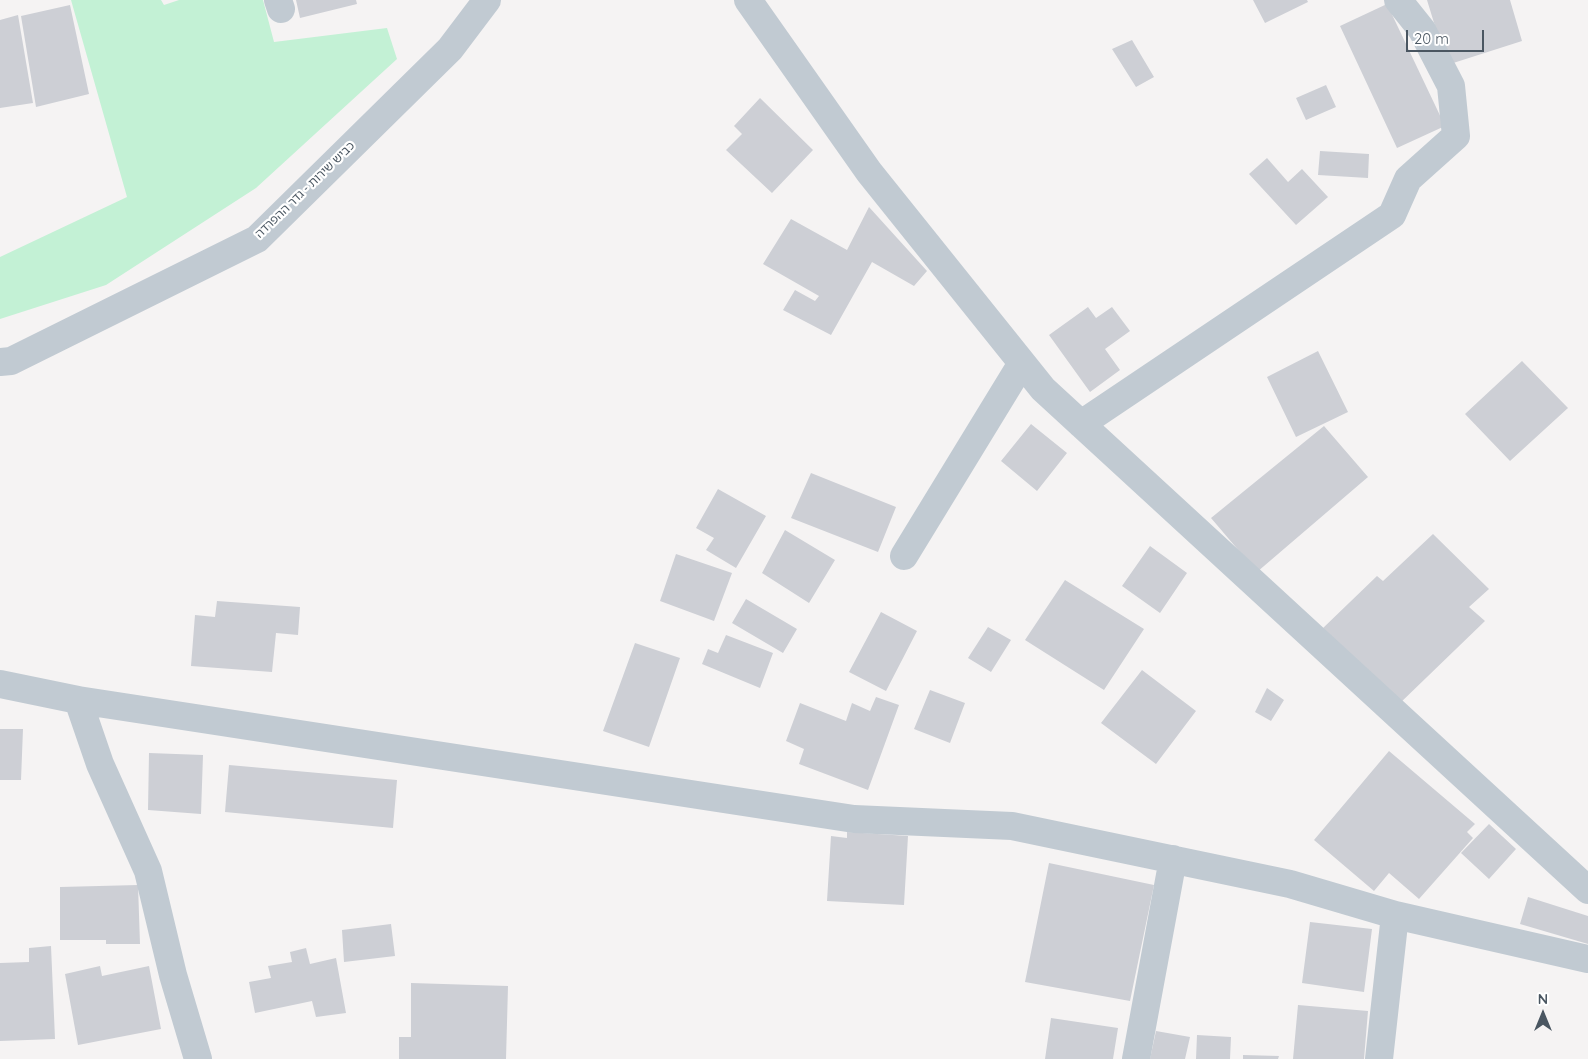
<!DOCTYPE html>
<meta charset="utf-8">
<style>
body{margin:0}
#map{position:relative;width:1588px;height:1059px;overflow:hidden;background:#f5f3f3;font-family:Quicksand,sans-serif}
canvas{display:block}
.north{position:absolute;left:1518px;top:989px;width:50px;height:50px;-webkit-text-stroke:4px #fff;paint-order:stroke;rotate:0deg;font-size:14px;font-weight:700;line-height:20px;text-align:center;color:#4a5661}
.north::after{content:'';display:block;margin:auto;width:18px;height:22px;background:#4a5661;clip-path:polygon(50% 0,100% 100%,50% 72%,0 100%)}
.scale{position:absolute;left:1406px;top:30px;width:78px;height:22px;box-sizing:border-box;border:2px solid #4a5661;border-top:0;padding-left:6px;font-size:15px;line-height:18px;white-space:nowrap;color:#4a5661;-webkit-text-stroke:4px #fff;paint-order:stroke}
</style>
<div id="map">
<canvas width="1588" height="1059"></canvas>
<div class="north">N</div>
<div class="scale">20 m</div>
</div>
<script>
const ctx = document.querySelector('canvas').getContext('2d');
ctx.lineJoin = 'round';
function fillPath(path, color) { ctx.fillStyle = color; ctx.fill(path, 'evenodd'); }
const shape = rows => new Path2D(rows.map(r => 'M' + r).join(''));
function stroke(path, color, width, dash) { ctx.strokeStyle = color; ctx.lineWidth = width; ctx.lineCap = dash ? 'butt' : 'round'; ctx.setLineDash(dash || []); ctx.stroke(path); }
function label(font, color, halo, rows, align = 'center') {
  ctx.font = font + ' Quicksand,"Noto Sans Hebrew",sans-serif'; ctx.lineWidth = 4.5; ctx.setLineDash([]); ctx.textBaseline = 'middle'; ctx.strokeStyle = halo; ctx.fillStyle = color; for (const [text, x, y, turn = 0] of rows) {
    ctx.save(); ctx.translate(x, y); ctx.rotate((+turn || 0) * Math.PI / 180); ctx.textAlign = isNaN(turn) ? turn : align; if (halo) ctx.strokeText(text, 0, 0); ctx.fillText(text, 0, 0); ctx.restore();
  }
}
const green = shape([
 [71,0,161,0,164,5,179,0,263,0,274,42,387,28,397,59,256,188,106,285,0,319,0,257,127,197]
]);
const building = shape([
 [296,0,356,0,357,4,300,18],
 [1253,0,1307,0,1308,2,1265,23],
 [1427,0,1510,0,1522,41,1447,65],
 [1387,4,1445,126,1397,148,1340,26],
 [70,5,89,94,36,107,21,16],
 [18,15,33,103,0,108,0,20],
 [1132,40,1154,77,1136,87,1112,49],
 [1326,85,1336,107,1306,120,1296,98],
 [760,98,813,150,772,193,726,150,742,134,734,126],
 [1320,151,1369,154,1368,178,1318,175],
 [1267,158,1288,182,1302,169,1328,197,1296,225,1249,174],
 [869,207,927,271,914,286,872,262,831,335,783,310,795,290,815,301,819,296,763,264,791,219,847,250],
 [1088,307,1096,318,1112,307,1130,331,1105,349,1120,370,1090,392,1049,335],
 [1318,351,1348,412,1296,437,1267,377],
 [1522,361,1568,408,1510,461,1465,414],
 [1031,424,1067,453,1037,491,1001,461],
 [1324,426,1368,477,1257,572,1211,518],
 [811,473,896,507,878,552,791,518],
 [718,489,766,516,736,568,706,550,714,538,696,528],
 [785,530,835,560,809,603,762,573],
 [1433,534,1489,589,1469,607,1485,621,1397,706,1322,629,1377,576,1383,581],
 [1150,546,1187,573,1160,613,1122,586],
 [676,554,732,573,714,621,660,601],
 [1065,580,1144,629,1104,690,1025,640],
 [746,599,797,629,783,653,732,623],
 [217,601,300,607,298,635,276,633,272,672,191,666,195,615,215,617],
 [881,612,917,631,886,691,849,672],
 [988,627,1011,640,991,672,968,658],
 [726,635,773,653,760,688,702,664,708,649,718,653],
 [635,643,680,658,649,747,603,731],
 [1142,670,1196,711,1156,764,1101,723],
 [1267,688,1284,700,1271,721,1255,712],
 [930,690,965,703,950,743,914,729],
 [876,697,899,705,868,790,799,764,804,749,786,741,800,703,846,721,852,703,870,711],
 [0,729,23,729,21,780,0,780],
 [1389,751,1475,824,1467,832,1473,838,1419,899,1389,873,1374,891,1314,840],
 [149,753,203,755,201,814,148,810],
 [229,765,397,780,393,828,225,812],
 [1489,824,1516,849,1489,879,1461,853],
 [847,832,908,836,904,905,827,901,831,836,847,838],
 [1049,863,1154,885,1130,1001,1025,982],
 [138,885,140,944,106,944,106,940,60,940,60,887],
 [1528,897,1588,916,1588,944,1520,924],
 [1310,922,1372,929,1364,992,1302,983],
 [391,924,395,956,344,962,342,930],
 [51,946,55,1039,0,1041,0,963,29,962,29,948],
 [306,948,310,964,336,958,346,1013,316,1017,312,1001,255,1013,249,982,271,978,268,966,292,962,290,952],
 [100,966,102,976,149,966,161,1029,78,1045,65,974],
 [411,983,508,986,506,1059,399,1059,399,1037,411,1037],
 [1298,1005,1368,1011,1364,1059,1293,1059],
 [1051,1018,1118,1028,1113,1059,1045,1059],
 [1156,1031,1190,1037,1185,1059,1150,1059],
 [1197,1035,1231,1037,1230,1059,1196,1059],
 [1243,1055,1279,1056,1278,1059,1243,1059]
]);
const minor = shape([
 [278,0,281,9],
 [748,0,869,172,1043,389,1588,890],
 [0,362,11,361,257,239,450,49,487,0],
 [1081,424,1392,215,1408,179,1456,136,1451,86,1422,30,1398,0],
 [904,556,1022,363],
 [0,684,78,700,854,819,1012,826,1290,884,1395,915,1588,959],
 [78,700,100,764,148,871,173,975,198,1059],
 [1136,1059,1173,859],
 [1379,1059,1395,915]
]);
const streetNames = [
 ["כביש שירות - גדר ההפרדה",305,190,-44]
];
fillPath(green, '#c3f1d5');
fillPath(building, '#cdcfd5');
stroke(minor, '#c1cad2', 28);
label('12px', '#4a5661', '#fff', streetNames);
</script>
